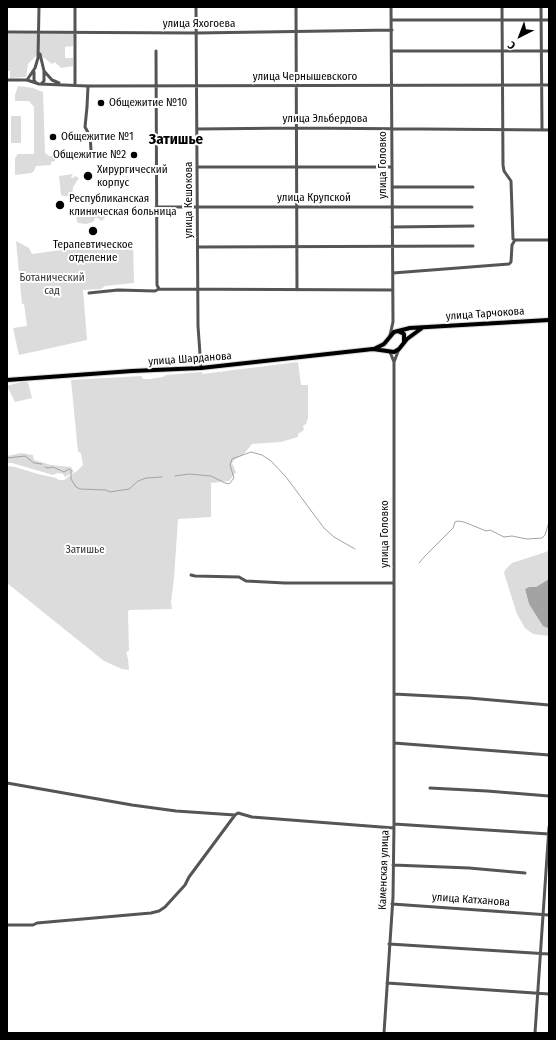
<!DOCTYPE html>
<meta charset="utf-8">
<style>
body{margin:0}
#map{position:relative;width:556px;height:1040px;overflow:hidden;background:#fff;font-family:"Fira Sans Condensed",sans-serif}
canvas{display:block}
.frame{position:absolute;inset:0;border:8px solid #000;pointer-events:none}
.north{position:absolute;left:500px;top:16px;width:40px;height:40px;-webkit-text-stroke:3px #fff;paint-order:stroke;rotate:222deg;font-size:11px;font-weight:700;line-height:16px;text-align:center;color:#000}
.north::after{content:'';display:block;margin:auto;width:14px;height:18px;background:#000;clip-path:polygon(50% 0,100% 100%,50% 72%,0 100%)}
</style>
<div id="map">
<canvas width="556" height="1040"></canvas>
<div class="frame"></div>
<div class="north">С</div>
</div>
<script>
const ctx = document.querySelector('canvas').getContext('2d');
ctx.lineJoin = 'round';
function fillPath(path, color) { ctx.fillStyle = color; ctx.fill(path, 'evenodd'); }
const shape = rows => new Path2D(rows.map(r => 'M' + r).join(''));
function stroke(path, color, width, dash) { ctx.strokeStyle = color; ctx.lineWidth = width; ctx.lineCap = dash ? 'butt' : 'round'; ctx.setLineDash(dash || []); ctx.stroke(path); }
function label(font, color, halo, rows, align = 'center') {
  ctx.font = font + ' "Fira Sans Condensed",sans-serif'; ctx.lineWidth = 4; ctx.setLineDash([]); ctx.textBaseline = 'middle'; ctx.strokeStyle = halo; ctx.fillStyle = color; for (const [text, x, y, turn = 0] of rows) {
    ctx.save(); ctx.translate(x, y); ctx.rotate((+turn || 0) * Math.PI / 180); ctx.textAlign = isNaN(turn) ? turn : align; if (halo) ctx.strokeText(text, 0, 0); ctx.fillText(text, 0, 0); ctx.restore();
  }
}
const green = shape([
 [7,34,74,34,73,46,65,47,65,58,73,58,73,66,61,68,55,62,52,64,43,57,37,55,28,64,26,77,10,78,10,71,7,71],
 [18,86,33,88,43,92,45,153,49,156,55,156,55,161,51,162,51,165,36,166,34,171,31,173,15,175,15,158,18,154,34,154,34,107,29,101,15,101,15,95],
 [11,116,21,116,21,143,11,143],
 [73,174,71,177,73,178,75,176,79,178,73,187,72,196,63,196,61,195,59,176],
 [104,211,105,218,101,221,98,218,95,218,93,222,86,224,78,223,77,221,76,217],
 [16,241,29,248,32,254,61,250,90,248,115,244,133,243,134,283,105,286,101,289,83,290,87,340,19,355,13,328,27,326,24,304,22,304],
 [298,362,301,385,308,385,308,418,306,424,303,426,304,430,298,434,298,437,281,442,252,444,243,455,235,459,232,463,236,472,229,481,211,483,211,517,178,519,174,578,171,602,172,609,129,610,128,612,129,651,126,652,128,659,129,670,122,669,104,661,7,583,8,571,7,466,15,467,38,474,56,478,59,480,64,480,68,477,77,471,83,465,81,453,78,452,71,380,141,376,143,379,150,379,163,377,166,375,202,372,202,374],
 [21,382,28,382,32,398,15,402,7,386],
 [21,453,33,455,34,460,51,465,71,467,74,472,65,477,63,474,58,473,53,475,12,463,7,463,7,456],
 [549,549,549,579,536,587,529,587,525,589,529,604,546,628,549,629,549,636,533,634,525,628,517,614,504,573,505,570,512,563,546,552]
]);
const water = shape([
 [549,579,549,629,543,626,529,604,525,589,529,587,536,587]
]);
const stream = shape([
 [7,458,25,456,34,463,42,464],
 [45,467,48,468,53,467,64,472,69,469,71,470,71,479,76,487,80,489,106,490,110,492,129,489,138,481,146,478,162,477],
 [175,476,189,474,211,476,225,483,229,484,234,478,230,465,232,459,251,452,262,455,271,461,286,477,324,528,334,537,355,549],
 [419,563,426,555,453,528,455,522,458,521,464,522,486,531,490,530,504,537,512,536,527,539,542,538,545,535,549,522]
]);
const minor = shape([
 [75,7,75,85],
 [196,7,198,326,201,368],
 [296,7,297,290],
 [502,7,503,165,504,171,511,181,513,239,515,240],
 [541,7,542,130],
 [391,20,549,20],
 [7,32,197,33,392,30],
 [156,51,157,285,159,289],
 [392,51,549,51],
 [40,54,44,71,44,81,41,84],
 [44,71,52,80,59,83],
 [34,72,34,80,36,83],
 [7,80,27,80,39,84,88,86,549,85],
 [27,80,35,68,38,58,39,7],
 [88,86,87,107,85,127,90,136,91,150],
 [197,129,297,128,549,130],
 [198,167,392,167],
 [392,187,473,187],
 [156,207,472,207],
 [392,227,473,226],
 [198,247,473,246],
 [393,273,509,264,511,262,512,245,515,240,549,240],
 [89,293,118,290,155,291,159,289,393,290],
 [390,335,393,322,391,7],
 [394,362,399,349],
 [191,575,195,576,239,577,246,581,285,583,394,583],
 [394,694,469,698,549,705],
 [394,743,549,755],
 [7,783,132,805,176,811,235,815],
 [430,788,487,791,549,796],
 [394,824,549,834],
 [393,865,469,868,525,873],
 [392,904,549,915],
 [7,925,33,925,37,923,151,913,159,911,165,907,185,885,189,877,235,815,238,813,252,817,394,828],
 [389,944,549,954],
 [387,983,549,994],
 [384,1033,393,897,394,824,394,362,390,352],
 [535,1033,549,827]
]);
const major = shape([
 [398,331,404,334,404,342],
 [374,349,384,344,394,332,410,328,549,320],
 [7,380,132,371,201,368,373,349,394,352,399,349,407,339,422,328]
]);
const markers = [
 [101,103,4,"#000"],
 [53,137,4,"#000"],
 [134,155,4,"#000"],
 [88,176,5,"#000"],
 [60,205,5,"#000"],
 [93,231,5,"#000"]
];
const streetNames = [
 ["улица Яхогоева",199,24],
 ["улица Чернышевского",305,77],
 ["улица Эльбердова",325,119],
 ["улица Головко",383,165,-90],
 ["улица Крупской",314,198],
 ["улица Кешокова",189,200,-90],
 ["улица Тарчокова",485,314,-4],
 ["улица Шарданова",190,359,-4],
 ["улица Головко",385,534,-90],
 ["Каменская улица",384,870,-88],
 ["улица Катханова",471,900,4]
];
const poiNames = [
 ["Общежитие №10",109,103],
 ["Общежитие №1",61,137],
 ["Общежитие №2",126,155,"right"],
 ["Хирургический",97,170],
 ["корпус",97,183],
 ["Республиканская",69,199],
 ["клиническая больница",69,212],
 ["Терапевтическое",93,245,"center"],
 ["отделение",93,258,"center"]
];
const parkNames = [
 ["Ботанический",52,278],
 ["сад",52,291],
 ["Затишье",85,550]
];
const districtNames = [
 ["Затишье",176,140]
];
fillPath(green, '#dcdcdc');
fillPath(water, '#a3a3a3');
stroke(stream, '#a3a3a3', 1);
stroke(major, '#dbdbdb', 6);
stroke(minor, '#555', 3);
stroke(major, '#000', 4);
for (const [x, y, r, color] of markers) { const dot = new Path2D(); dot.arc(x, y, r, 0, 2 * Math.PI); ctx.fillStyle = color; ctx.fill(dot); stroke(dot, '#fff', 1.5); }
label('11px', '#000', '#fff', streetNames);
label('11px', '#000', '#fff', poiNames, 'left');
label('11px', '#333', '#fff', parkNames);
label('bold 15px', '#000', '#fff', districtNames);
</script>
